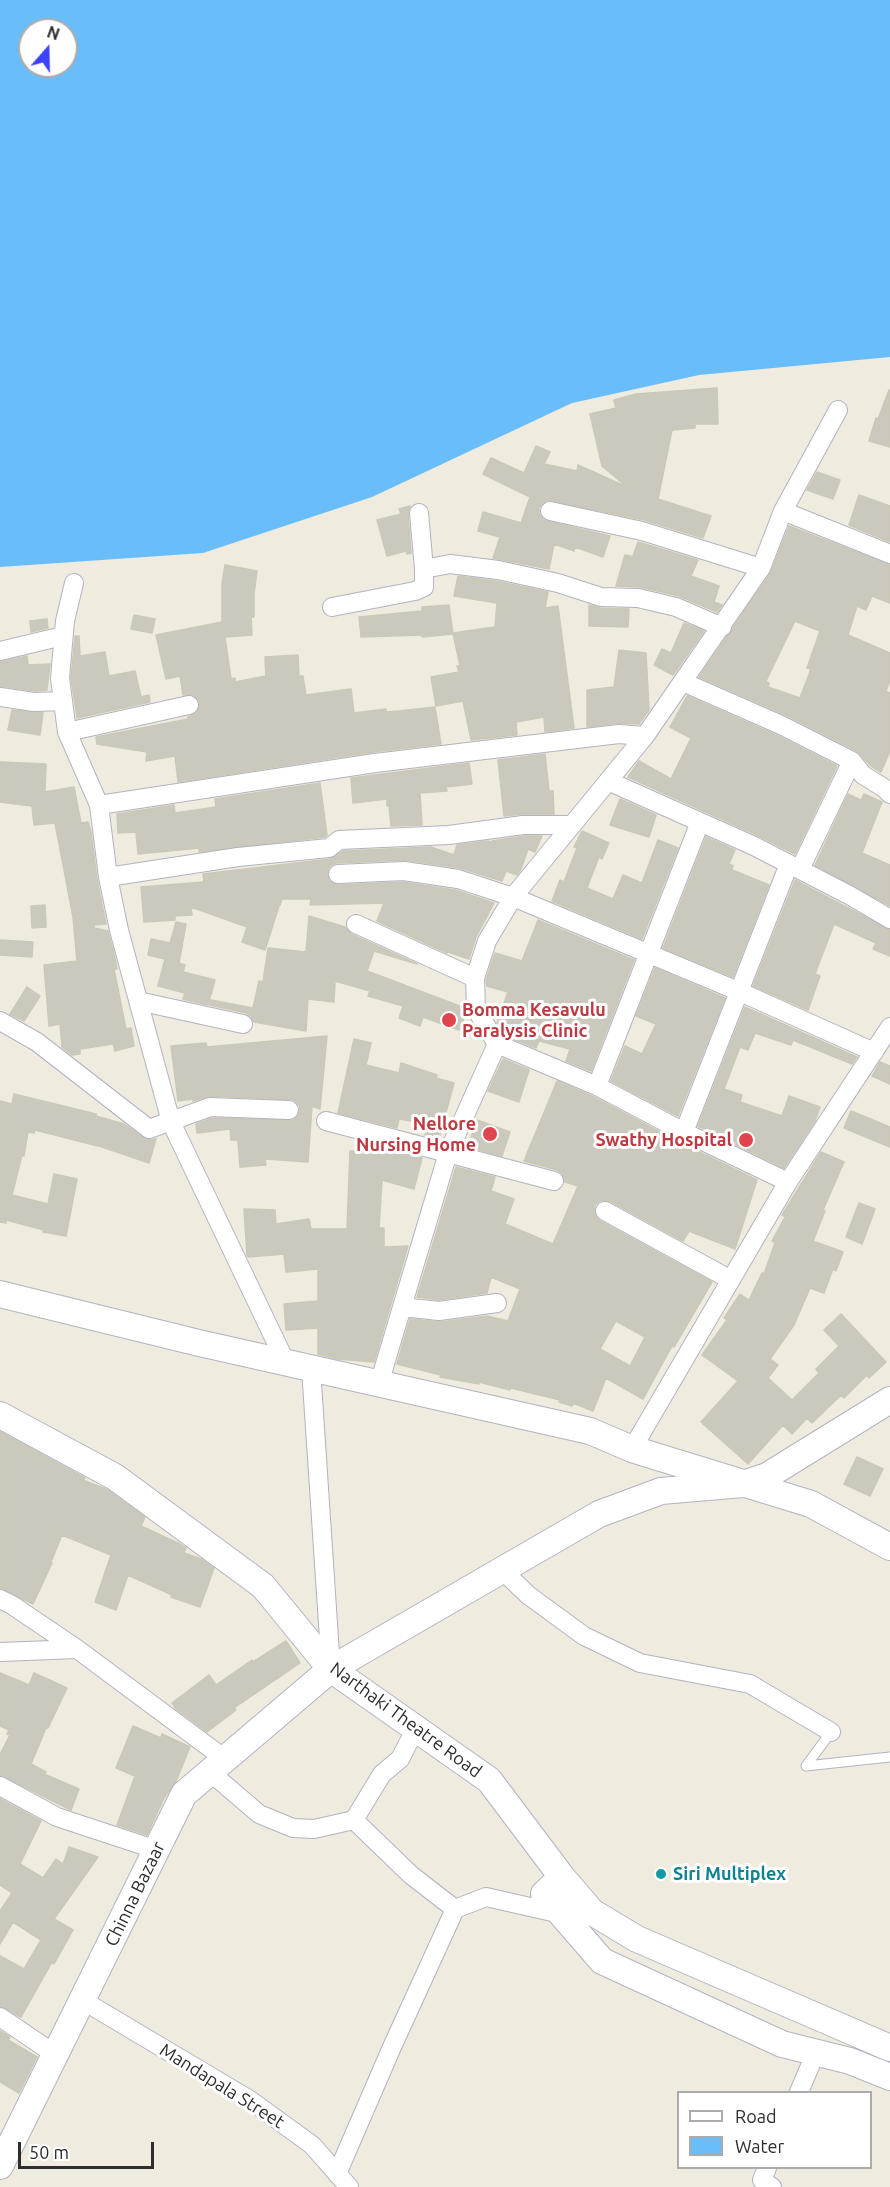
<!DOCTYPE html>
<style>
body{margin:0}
#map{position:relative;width:890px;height:2187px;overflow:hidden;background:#efebdf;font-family:Ubuntu,sans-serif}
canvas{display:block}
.legend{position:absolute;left:677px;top:2091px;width:195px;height:78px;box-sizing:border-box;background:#fff;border:2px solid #ababab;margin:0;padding:8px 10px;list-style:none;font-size:18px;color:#2d2d2d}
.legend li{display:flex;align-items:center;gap:12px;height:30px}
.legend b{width:30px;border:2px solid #ababab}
.north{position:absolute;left:18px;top:18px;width:60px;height:60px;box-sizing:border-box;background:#fff;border:2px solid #ababab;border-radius:50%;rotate:20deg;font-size:16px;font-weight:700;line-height:24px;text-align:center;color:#2d2d2d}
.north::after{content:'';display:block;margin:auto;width:21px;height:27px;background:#3c42ff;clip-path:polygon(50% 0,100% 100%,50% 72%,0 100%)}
.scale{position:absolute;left:18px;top:2142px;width:136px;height:27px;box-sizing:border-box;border:3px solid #2d2d2d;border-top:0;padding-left:8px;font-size:18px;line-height:21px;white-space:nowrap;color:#2d2d2d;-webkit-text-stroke:4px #fff;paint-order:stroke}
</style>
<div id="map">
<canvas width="890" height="2187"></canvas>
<ul class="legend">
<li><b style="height:8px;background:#fff"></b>Road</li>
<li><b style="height:16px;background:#69bdfa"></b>Water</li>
</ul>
<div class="north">N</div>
<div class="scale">50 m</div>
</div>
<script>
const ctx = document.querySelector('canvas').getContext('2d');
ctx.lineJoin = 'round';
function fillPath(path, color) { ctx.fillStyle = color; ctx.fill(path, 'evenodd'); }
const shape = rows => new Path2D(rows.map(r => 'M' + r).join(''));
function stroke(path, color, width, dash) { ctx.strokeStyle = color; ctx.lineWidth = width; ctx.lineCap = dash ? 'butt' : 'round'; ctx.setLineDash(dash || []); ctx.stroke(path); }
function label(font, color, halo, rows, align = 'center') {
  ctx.font = font + ' Ubuntu,sans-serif'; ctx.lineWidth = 6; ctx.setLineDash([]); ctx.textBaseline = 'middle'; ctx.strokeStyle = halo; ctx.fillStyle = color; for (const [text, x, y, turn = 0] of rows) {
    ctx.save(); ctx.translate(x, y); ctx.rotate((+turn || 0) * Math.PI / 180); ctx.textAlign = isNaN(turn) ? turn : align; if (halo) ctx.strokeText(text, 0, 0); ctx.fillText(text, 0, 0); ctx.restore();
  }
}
const water = shape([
 [0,0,890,0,890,357,699,375,572,403,372,497,203,553,0,567],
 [30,30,66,30,66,66,30,66]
]);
const building = shape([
 [717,388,718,424,695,424,695,428,672,430,658,499,711,516,703,538,644,520,547,500,539,508,539,514,543,520,610,536,603,557,575,547,574,551,554,544,549,569,493,558,500,537,478,531,483,512,521,523,530,497,483,474,491,458,524,473,536,446,550,452,544,464,577,471,578,465,627,487,602,466,590,414,616,408,614,400,636,394,717,388],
 [889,390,890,391,890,447,869,441,876,418,878,419,889,390],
 [817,472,840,480,833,499,807,490,817,472],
 [859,495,890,506,890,542,849,525,859,495],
 [410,506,408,514,411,553,407,554,406,551,387,556,377,520,401,514,399,509,410,506],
 [789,526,890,565,890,603,872,596,866,610,857,606,848,635,890,653,890,680,886,691,890,693,890,751,881,772,871,766,857,751,786,715,699,677,770,574,789,526],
 [795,621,820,631,807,668,811,669,800,698,768,687,769,683,766,681,795,621],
 [638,542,698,560,691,576,719,586,714,602,722,605,717,612,679,596,640,587,616,586,625,555,631,556,631,562,638,542],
 [225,565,257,571,254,594,254,617,251,617,252,635,225,637,231,679,235,678,235,682,266,676,265,657,298,655,299,676,303,676,306,695,351,689,354,713,386,709,386,712,399,711,435,707,441,744,373,752,178,782,175,756,146,761,147,752,97,744,96,737,188,719,188,717,197,713,200,702,193,695,183,695,180,676,166,679,156,635,222,622,222,584,225,565],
 [458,576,496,581,548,592,545,608,558,606,574,728,545,732,544,717,516,722,517,735,471,740,463,701,436,706,431,677,459,672,457,666,460,666,453,633,495,627,497,603,454,596,458,576],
 [449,605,453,634,422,637,421,635,361,637,359,617,422,611,422,607,449,605],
 [589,605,600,608,629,609,628,627,589,626,589,605],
 [134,615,155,619,152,633,131,629,134,615],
 [47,619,48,628,31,632,30,621,47,619],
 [684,623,704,631,673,675,654,665,662,649,671,653,684,623],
 [75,636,79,636,80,656,105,652,109,676,135,671,141,697,149,695,150,702,77,718,71,678,75,636],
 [619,650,646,653,649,710,639,724,618,723,587,727,587,690,614,687,619,650],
 [27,656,28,665,50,664,47,690,35,691,0,686,0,662,27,656],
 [687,696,776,735,837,766,795,854,759,836,628,777,639,761,671,779,691,738,670,727,687,696],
 [12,710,43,713,40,735,8,730,12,710],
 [545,754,549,791,553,791,554,814,523,814,504,816,498,760,545,754],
 [0,762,46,764,45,792,74,787,81,823,88,822,91,832,97,879,106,924,94,925,94,928,108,931,115,958,117,969,114,969,126,1029,131,1028,134,1046,115,1051,113,1044,80,1049,80,1054,72,1055,62,1047,60,1024,49,1026,44,965,77,961,73,917,55,823,34,825,32,806,0,802,0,762],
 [469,763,472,784,446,787,447,791,420,793,422,825,391,826,389,806,387,806,387,799,353,803,351,778,469,763],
 [320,783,327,835,325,837,199,852,199,848,138,854,136,832,118,833,117,814,174,805,175,813,216,807,215,799,320,783],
 [848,794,861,800,864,794,882,802,862,853,890,865,890,906,815,865,848,794],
 [620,799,656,815,649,837,610,825,620,799],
 [582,831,609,843,602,859,599,857,587,888,613,899,623,875,642,883,658,840,678,848,642,939,552,901,560,880,564,882,577,848,574,847,582,831],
 [524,836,542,836,535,852,528,849,521,869,517,875,506,871,502,881,460,868,405,860,337,863,331,865,328,869,329,881,338,885,403,882,455,890,494,903,476,937,469,959,448,952,447,953,377,921,384,903,310,905,311,899,282,899,280,905,276,906,279,906,265,950,242,942,247,927,191,907,192,915,175,916,175,920,144,922,141,887,204,882,203,874,330,859,343,851,431,847,454,855,457,845,488,841,491,842,492,841,524,836],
 [706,837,735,850,729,864,733,866,732,870,769,885,733,977,663,948,706,837],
 [795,880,890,930,890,956,873,949,876,943,834,924,815,974,820,976,808,1010,753,986,795,880],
 [45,905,46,927,32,928,31,906,45,905],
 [309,916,345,927,351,934,417,964,374,951,367,971,465,1008,466,1013,459,1030,423,1017,420,1026,399,1018,403,1006,368,996,370,991,335,981,334,1002,308,999,306,1031,254,1022,251,1016,246,1013,210,1005,211,1000,253,1008,259,981,263,982,268,948,306,952,309,916],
 [538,920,634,960,591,1071,566,1061,570,1049,539,1041,536,1048,506,1036,497,1023,508,992,487,986,486,980,495,953,522,961,538,920],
 [176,922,186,924,179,963,185,965,183,972,215,980,208,1005,183,999,185,993,158,986,165,959,148,955,151,939,170,943,176,922],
 [0,940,33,942,32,957,0,955,0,940],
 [655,968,725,998,678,1116,611,1081,625,1046,642,1054,656,1024,636,1016,655,968],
 [27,987,40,996,24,1021,10,1014,27,987],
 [745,1007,857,1057,852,1064,793,1040,791,1045,755,1033,748,1050,740,1047,724,1089,742,1095,740,1102,782,1116,789,1096,820,1107,815,1121,784,1168,698,1126,745,1007],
 [327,1036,320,1109,312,1106,308,1162,265,1159,266,1165,240,1167,238,1140,231,1140,230,1129,197,1133,196,1124,212,1118,294,1120,300,1111,299,1105,294,1100,210,1096,193,1101,193,1099,178,1101,171,1046,206,1043,207,1047,327,1036],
 [354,1039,371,1043,366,1065,399,1073,401,1063,437,1075,436,1078,454,1083,439,1138,425,1135,428,1124,399,1119,397,1128,338,1113,354,1039],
 [503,1059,529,1070,519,1102,488,1091,503,1059],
 [880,1062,890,1066,890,1084,872,1076,880,1062],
 [557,1081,592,1096,679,1142,757,1180,735,1249,689,1231,683,1241,610,1201,600,1201,595,1205,594,1212,600,1221,712,1282,674,1347,672,1346,643,1399,606,1378,593,1411,573,1403,572,1406,559,1402,560,1400,511,1388,510,1390,479,1382,479,1384,440,1377,441,1375,397,1364,410,1319,440,1322,487,1316,508,1321,520,1289,491,1277,487,1293,439,1300,417,1297,456,1167,495,1177,491,1191,514,1199,505,1224,553,1244,578,1186,565,1182,562,1173,557,1170,524,1161,557,1081],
 [616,1321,645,1337,630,1366,600,1349,616,1321],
 [14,1094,96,1114,96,1116,124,1124,147,1140,156,1139,149,1163,102,1147,35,1130,34,1133,28,1132,24,1156,22,1155,12,1195,48,1204,54,1174,77,1179,66,1236,43,1232,44,1230,6,1220,6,1223,0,1222,0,1101,12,1104,14,1094],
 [851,1111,890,1127,890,1147,844,1128,851,1111],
 [477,1120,510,1132,502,1156,468,1147,477,1120],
 [350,1151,404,1153,422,1158,414,1189,382,1180,379,1228,384,1228,384,1247,408,1246,374,1362,337,1359,318,1354,318,1328,286,1330,284,1304,318,1301,318,1269,286,1272,284,1254,248,1257,247,1255,244,1209,275,1210,276,1224,309,1219,311,1229,347,1229,350,1151],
 [821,1152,844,1162,823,1210,825,1211,813,1241,843,1252,836,1271,833,1269,824,1293,810,1288,794,1325,770,1359,778,1365,768,1378,792,1400,819,1373,816,1369,839,1346,824,1330,841,1314,886,1362,869,1378,867,1375,844,1398,841,1395,812,1423,807,1418,792,1434,783,1425,748,1464,701,1422,738,1381,702,1355,727,1320,724,1318,740,1294,749,1300,762,1273,764,1274,775,1243,772,1241,785,1217,782,1215,821,1152],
 [859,1203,875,1209,862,1244,846,1237,859,1203],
 [0,1432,85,1478,83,1480,108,1490,145,1517,141,1526,180,1544,186,1548,184,1553,201,1559,214,1568,200,1607,171,1597,172,1595,128,1575,116,1610,95,1602,111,1555,62,1535,51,1562,52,1563,33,1604,0,1588,0,1432],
 [857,1457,883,1469,870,1496,844,1484,857,1457],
 [286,1641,300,1663,234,1708,236,1710,207,1732,176,1709,172,1703,209,1675,216,1685,252,1660,253,1662,286,1641],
 [0,1673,29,1685,34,1673,67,1688,48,1728,46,1728,31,1764,46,1772,44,1774,79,1789,71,1810,0,1775,0,1754,10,1735,7,1734,9,1730,0,1726,0,1673],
 [133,1726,161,1738,162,1734,190,1747,176,1781,164,1798,147,1835,117,1825,135,1776,116,1768,133,1726],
 [0,1799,41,1821,20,1864,43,1878,56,1859,63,1864,69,1847,98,1857,54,1919,73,1930,54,1964,52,1962,21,2017,0,2006,0,1956,24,1969,41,1940,13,1922,0,1944,0,1911,12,1893,0,1885,0,1799],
 [0,2031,10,2037,8,2040,37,2057,19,2093,0,2082,0,2031]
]);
const lane = shape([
 [831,1732,806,1766,890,1757]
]);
const street = shape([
 [550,511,642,531,761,568],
 [783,511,890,554],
 [419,513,424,569],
 [74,583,65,621,60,678,67,732,99,805],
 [332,607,415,591,424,587,424,569,450,564,498,570,558,583,601,597,638,598,676,607,722,627],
 [0,651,63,636],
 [683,682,781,725,852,761,863,775,884,788,890,794],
 [0,697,34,702,63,701],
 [67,732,189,705],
 [645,736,513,897,487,941,475,978,476,1009,497,1044,597,1086,684,1132,788,1182],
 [608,781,754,846,849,895,890,919],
 [800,869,852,761],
 [338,874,404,871,458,879,513,897,738,991,874,1052],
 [108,877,238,857,329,848,339,840,449,835,523,825,571,825],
 [356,924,475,978],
 [138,1001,243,1024],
 [0,1021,37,1042,149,1129,210,1107,289,1110],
 [597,1086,700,822],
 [326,1121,554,1181],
 [684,1132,789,864],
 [605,1211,731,1280],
 [402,1307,439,1311,497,1303],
 [286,1363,171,1122,119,930,108,877,99,805,375,763,619,734,645,736,761,568,783,511,838,410],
 [311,1368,331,1669],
 [379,1384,448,1153,497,1044],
 [632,1449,788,1182,890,1027],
 [502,1570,528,1595,584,1636,640,1663,750,1684,831,1732],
 [0,1599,12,1605,77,1649,225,1759],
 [0,1652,77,1649],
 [416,1728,400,1759,382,1774,354,1820,411,1875,455,1909],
 [210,1772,259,1814,293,1828,314,1829,354,1820],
 [0,1786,57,1817,157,1850],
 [82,2000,250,2100,312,2145,349,2187],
 [0,2017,56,2055],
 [799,2092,816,2052],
 [767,2168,762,2180,772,2187],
 [337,2174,392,2047,455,1909,486,1897,561,1914]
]);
const secondary = shape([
 [0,1294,199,1343,590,1431,632,1449,811,1504,890,1547],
 [0,1415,115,1477,263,1586,331,1669,489,1780,562,1877,592,1912,637,1939,890,2048],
 [562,1877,544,1894,602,1961,782,2044,850,2061,890,2077],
 [0,2166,184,1794,331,1669,599,1514,661,1491,743,1484,767,1476,890,1400]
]);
const markers = [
 [449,1020,8,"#e0444e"],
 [490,1134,8,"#e0444e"],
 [746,1140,8,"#e0444e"],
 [661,1874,6,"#0f9aa8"]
];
const healthNames = [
 ["Bomma Kesavulu",462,1010,"left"],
 ["Paralysis Clinic",462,1031,"left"],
 ["Nellore",476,1124],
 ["Nursing Home",476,1145],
 ["Swathy Hospital",732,1140]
];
const streetNames = [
 ["Narthaki Theatre Road",406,1720,36],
 ["Chinna Bazaar",135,1894,-64],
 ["Mandapala Street",222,2086,32]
];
const cultureNames = [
 ["Siri Multiplex",673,1874]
];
fillPath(water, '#69bdfa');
fillPath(building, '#cbc9bd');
stroke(building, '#cbc8b7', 1.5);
stroke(lane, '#b2b3c2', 11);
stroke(street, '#b2b3c2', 20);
stroke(secondary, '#b2b3c2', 28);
stroke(lane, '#fff', 9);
stroke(street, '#fff', 18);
stroke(secondary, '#fff', 26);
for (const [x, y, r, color] of markers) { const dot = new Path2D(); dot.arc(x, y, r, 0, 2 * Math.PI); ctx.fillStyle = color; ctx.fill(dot); stroke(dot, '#fff', 2); }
label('bold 18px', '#be3a42', '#fff', healthNames, 'right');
label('18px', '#2d2d2d', '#fff', streetNames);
label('bold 18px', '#0d838f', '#fff', cultureNames, 'left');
</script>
